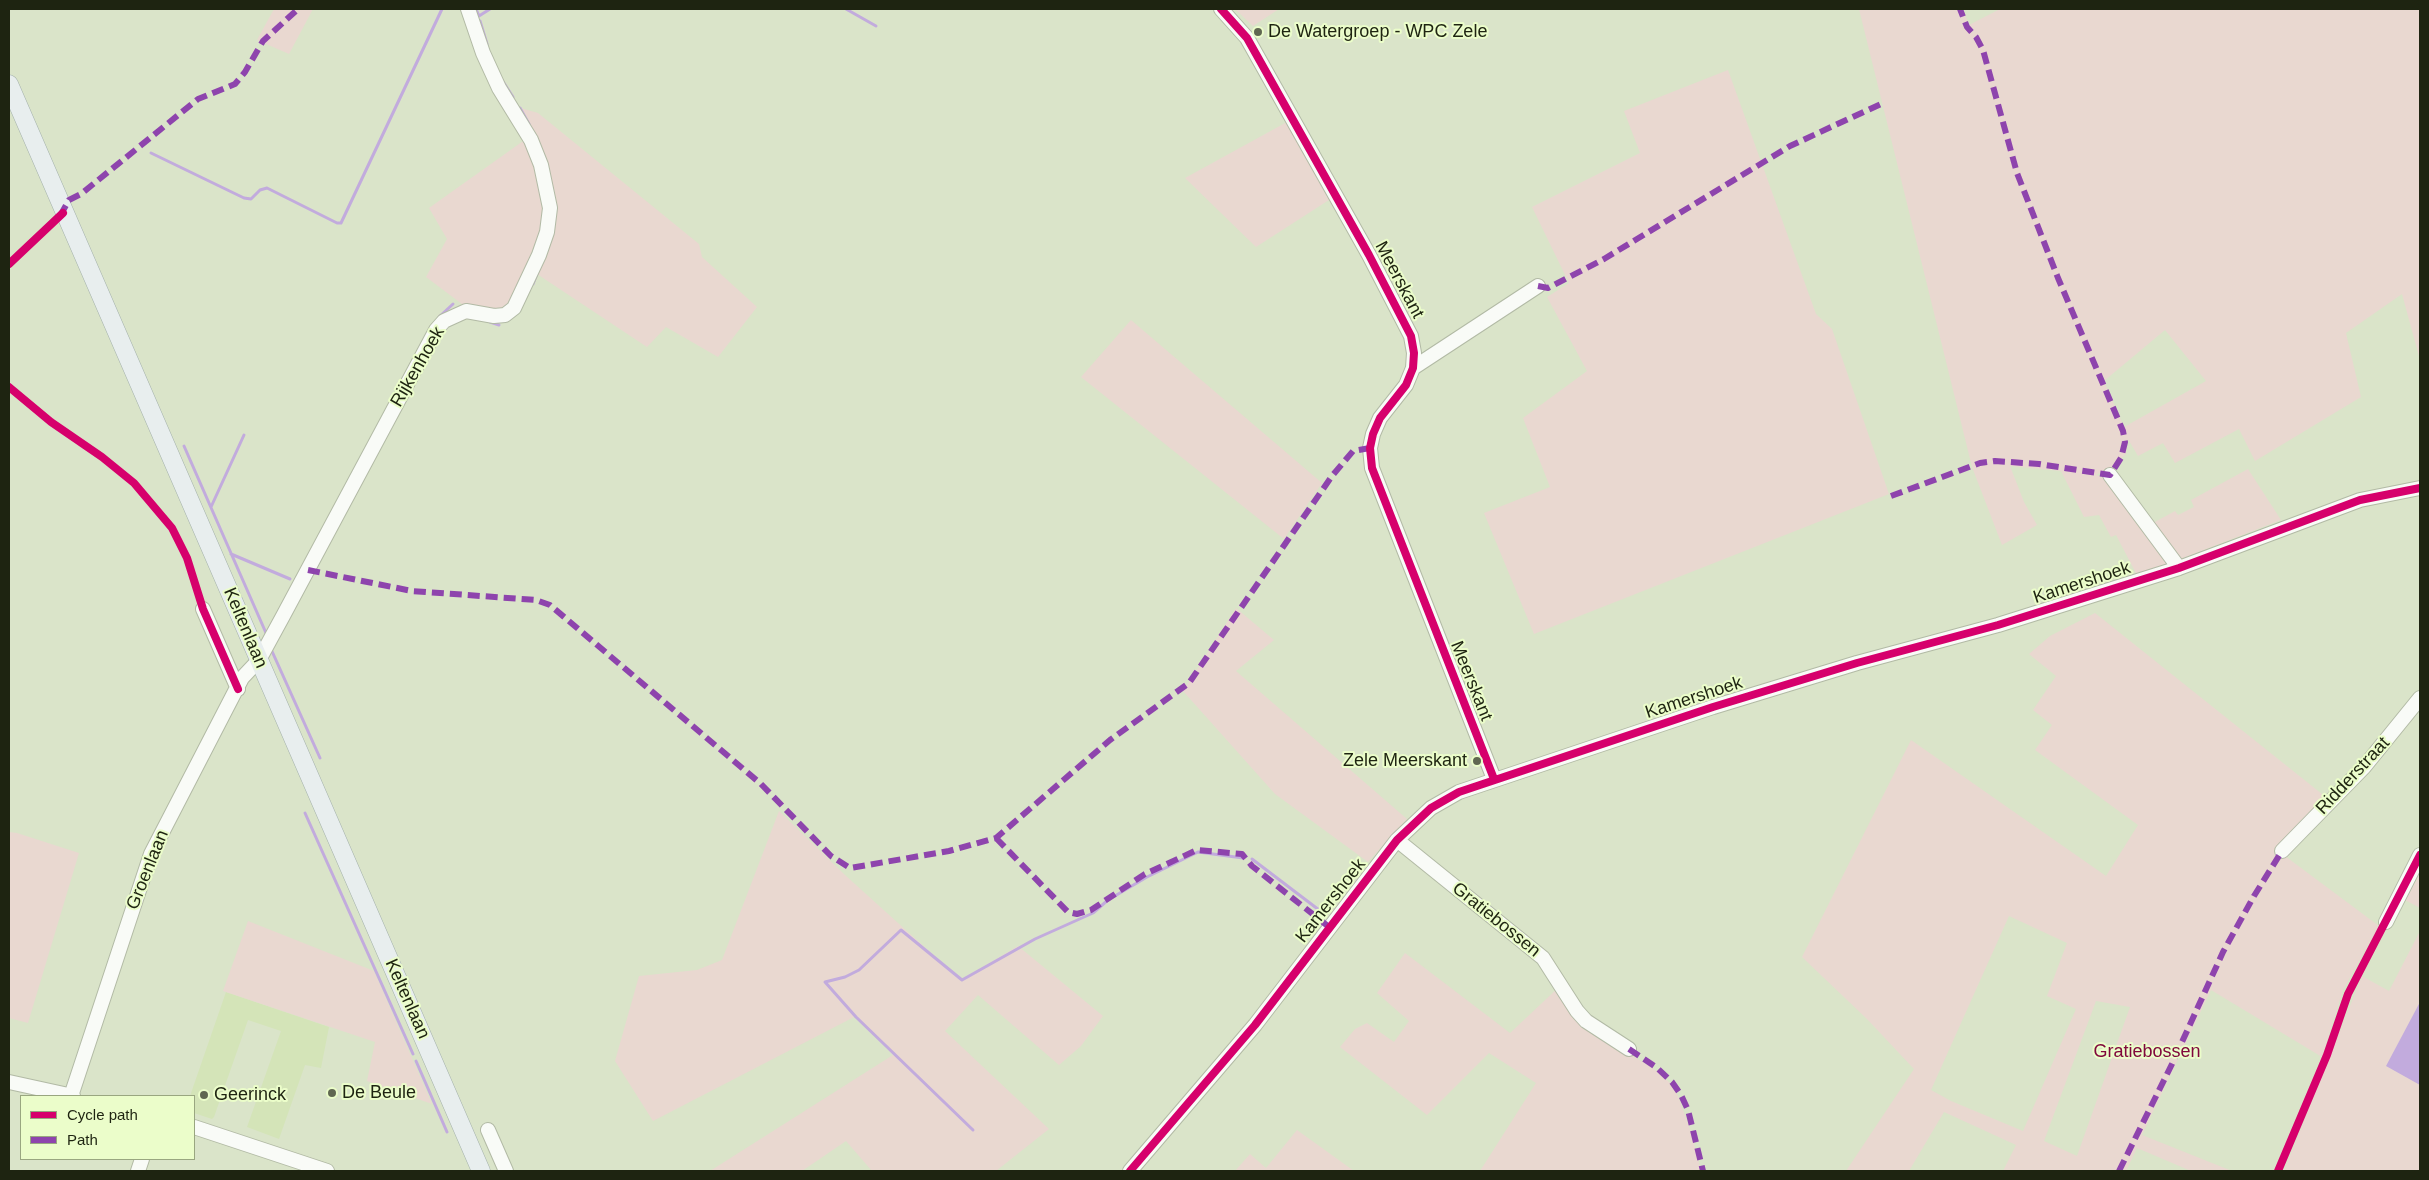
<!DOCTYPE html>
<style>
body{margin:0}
#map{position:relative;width:2429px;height:1180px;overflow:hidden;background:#dae4c9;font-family:Helvetica,sans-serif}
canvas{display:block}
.frame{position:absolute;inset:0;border:10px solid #1e2411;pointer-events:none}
.legend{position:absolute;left:20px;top:1095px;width:175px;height:65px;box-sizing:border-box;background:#ebfdca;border:1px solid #99a680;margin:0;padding:6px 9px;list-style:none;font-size:15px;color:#1e2411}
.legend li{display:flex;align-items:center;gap:10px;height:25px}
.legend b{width:25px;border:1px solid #99a680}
</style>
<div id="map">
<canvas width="2429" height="1180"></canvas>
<div class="frame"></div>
<ul class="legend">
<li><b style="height:6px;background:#d6006c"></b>Cycle path</li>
<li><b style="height:6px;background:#8e44ad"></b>Path</li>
</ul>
</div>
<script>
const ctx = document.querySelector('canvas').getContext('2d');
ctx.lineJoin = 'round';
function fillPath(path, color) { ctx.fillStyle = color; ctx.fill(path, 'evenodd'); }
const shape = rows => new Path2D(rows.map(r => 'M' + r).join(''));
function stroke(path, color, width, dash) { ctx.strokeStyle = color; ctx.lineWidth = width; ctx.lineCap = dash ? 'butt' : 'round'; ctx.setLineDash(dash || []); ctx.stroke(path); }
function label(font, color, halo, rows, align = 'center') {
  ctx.font = font + ' Helvetica,sans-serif'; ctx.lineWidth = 4; ctx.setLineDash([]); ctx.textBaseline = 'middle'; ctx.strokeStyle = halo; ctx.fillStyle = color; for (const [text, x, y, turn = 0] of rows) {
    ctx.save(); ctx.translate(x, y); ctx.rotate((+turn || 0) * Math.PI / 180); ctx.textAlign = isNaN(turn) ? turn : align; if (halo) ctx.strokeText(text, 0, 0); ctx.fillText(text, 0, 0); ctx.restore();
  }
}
const built = shape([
 [226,992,329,1027,321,1068,305,1065,279,1139,247,1127,281,1031,248,1020,214,1117,212,1119,194,1113,194,1096,190,1096]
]);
const green = shape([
 [274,9,313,9,289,54,257,40],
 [1235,9,1279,9,1253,26],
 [1859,9,1963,9,1969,25,2000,9,2420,9,2420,360,2402,294,2346,333,2361,397,2255,461,2239,429,2175,463,2163,443,2138,456,2128,439,2126,454,2113,466,2096,475,2110,480,2172,564,2137,575,2116,535,2111,537,2099,515,2084,517,2061,471,2010,466,2024,502,2037,525,2002,545,1972,467],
 [2165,330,2206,381,2124,427,2104,381],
 [1728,70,1816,314,1832,329,1889,494,1534,634,1484,513,1550,487,1523,418,1587,371,1547,297,1569,283,1532,207,1640,153,1624,111],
 [517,107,538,113,699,244,702,257,757,307,718,357,666,327,647,347,537,274,551,243,556,218,555,197,548,163,531,128],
 [1287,122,1329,200,1256,247,1185,178],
 [526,139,535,158,545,209,541,234,517,293,507,308,488,311,462,304,426,277,447,239,429,208],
 [1131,320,1322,483,1284,539,1081,377],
 [2248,469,2281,520,2178,560,2153,523,2175,511,2178,515,2194,507,2191,500],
 [1236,608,1274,640,1236,671,1407,819,1368,862,1275,794,1183,691],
 [2095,613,2327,798,2285,856,2379,926,2343,990,2322,1057,2211,990,2142,1135,2232,1171,2191,1171,2137,1148,2126,1171,2003,1171,2016,1145,1944,1112,1909,1171,1846,1171,1914,1069,1867,1019,1802,957,1911,740,2106,876,2138,825,2035,750,2052,725,2033,710,2056,676,2029,654,2050,636],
 [2009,916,2067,943,2047,996,2076,1009,2023,1131,1951,1101,1931,1090],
 [2096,1001,2130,1007,2077,1156,2044,1141],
 [779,811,845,875,961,980,1018,946,1103,1016,1081,1046,1059,1065,978,995,945,1031,1049,1129,996,1171,872,1171,846,1141,802,1171,710,1171,893,1055,856,1016,653,1121,615,1061,639,976,697,970,722,960],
 [9,832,17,833,79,853,28,1023,9,1018],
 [2420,874,2420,908,2405,900],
 [248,921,374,971,432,1104,367,1081,375,1042,223,991],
 [2420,931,2420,1171,2284,1171,2362,976,2389,991],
 [1405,953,1510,1033,1559,987,1631,1055,1654,1069,1669,1082,1678,1096,1691,1132,1701,1171,1480,1171,1536,1083,1489,1053,1427,1115,1340,1047,1355,1029,1367,1023,1394,1042,1409,1021,1377,993],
 [1297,1130,1354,1171,1235,1171,1250,1154,1266,1168]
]);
const water = shape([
 [2420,1002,2420,1085,2386,1066]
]);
const stream = shape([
 [476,9,479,16,490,9],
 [846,9,876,26],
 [480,21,487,44],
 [502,80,513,97],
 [520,108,529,124],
 [151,153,244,198,251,199,260,190,267,188,337,223,341,223,442,9],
 [533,284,538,271],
 [439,317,453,304],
 [490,322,499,325],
 [184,446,266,633],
 [211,507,244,435],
 [231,554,290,579],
 [271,649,320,758],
 [305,813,413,1054],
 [1252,859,1323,913],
 [416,1061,447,1132],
 [973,1130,856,1017,825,982,845,977,859,970,901,930,962,980,1035,939,1093,913,1108,900,1147,877,1198,852,1243,858]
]);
const minor = shape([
 [1221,9,1247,38,1369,255,1411,336,1414,353,1413,368,1406,385,1380,418,1373,434,1370,448,1372,468,1494,779],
 [1413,368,1538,286],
 [2110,475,2179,568],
 [203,609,238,689],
 [1397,840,1543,958,1577,1011,1586,1021,1629,1049],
 [2282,851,2364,767,2420,698],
 [2386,922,2420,855],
 [9,1082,73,1096],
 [71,1096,151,854,242,678,259,660,283,616,436,330,444,321,466,311,494,316,505,315,514,308,539,255,547,232,550,208,541,165,531,140,499,88,483,53,468,9],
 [194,1127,327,1171],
 [488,1130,506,1171],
 [138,1171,142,1159],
 [1130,1171,1255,1025,1397,840,1431,808,1459,792,1713,707,1857,663,1998,625,2179,568,2360,500,2420,488]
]);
const major = shape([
 [9,84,481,1171]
]);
const quiet = shape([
 [60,216,69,200,81,194,198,99,235,84,245,72,263,41,298,9],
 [1538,286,1548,288,1604,259,1790,146,1883,103],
 [1891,496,1980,463,1995,461,2039,464,2110,475,2121,458,2125,442,2123,431,2058,278,2017,173,1983,50,1976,37,1967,27,1960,9],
 [308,570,412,591,536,600,550,605,761,784,831,856,850,868,949,851,996,838,1110,740,1189,683,1332,476,1353,451,1370,448],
 [996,838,1068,912,1077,914,1091,910,1145,874,1197,850,1242,854,1252,866,1329,927],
 [1629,1049,1656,1067,1672,1082,1681,1095,1688,1110,1703,1171],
 [2119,1171,2172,1064,2223,952,2254,896,2282,851]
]);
const cycleway = shape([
 [1221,9,1247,38,1369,255,1411,336,1414,353,1413,368,1406,385,1380,418,1373,434,1370,448,1372,468,1494,779],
 [9,264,63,213],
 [9,387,51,422,102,457,134,483,172,528,187,558,203,609,238,689],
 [1130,1171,1255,1025,1397,840,1431,808,1459,792,1713,707,1857,663,1998,625,2179,568,2360,500,2420,488],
 [2278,1171,2327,1055,2348,994,2420,855]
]);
const markers = [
 [1258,32,5,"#606751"],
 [1477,761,5,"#606751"],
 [332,1093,5,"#606751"],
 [204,1095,5,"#606751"]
];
const poiNames = [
 ["De Watergroep - WPC Zele",1268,32],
 ["Zele Meerskant",1467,761,"right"],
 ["De Beule",342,1093],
 ["Geerinck",214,1095]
];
const streetNames = [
 ["Meerskant",1399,280,62],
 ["Rijkenhoek",418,367,-60],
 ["Kamershoek",2082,583,-18],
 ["Keltenlaan",245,628,67],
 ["Meerskant",1471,681,68],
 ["Kamershoek",1694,698,-18],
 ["Ridderstraat",2353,776,-47],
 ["Groenlaan",148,870,-68],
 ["Kamershoek",1331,901,-52],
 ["Gratiebossen",1496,920,39],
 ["Keltenlaan",407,999,66]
];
const parkNames = [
 ["Gratiebossen",2147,1052]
];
fillPath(built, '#d4e4b8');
fillPath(green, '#e9d8d0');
fillPath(water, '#c2abdd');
stroke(stream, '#c2abdd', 3);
stroke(minor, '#b2baa5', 16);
stroke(major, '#a4b1ab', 19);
stroke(minor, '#f9fbf7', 14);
stroke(major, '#e8eeee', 18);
stroke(quiet, '#8e44ad', 6, [12, 6]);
stroke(cycleway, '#d6006c', 8);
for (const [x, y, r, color] of markers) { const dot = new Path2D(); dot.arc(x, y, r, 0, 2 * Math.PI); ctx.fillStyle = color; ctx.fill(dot); stroke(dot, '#ebfdca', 2); }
label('18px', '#1e2411', '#ebfdca', poiNames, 'left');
label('18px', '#1e2411', '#ebfdca', streetNames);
label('18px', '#80083c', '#ebfdca', parkNames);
</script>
